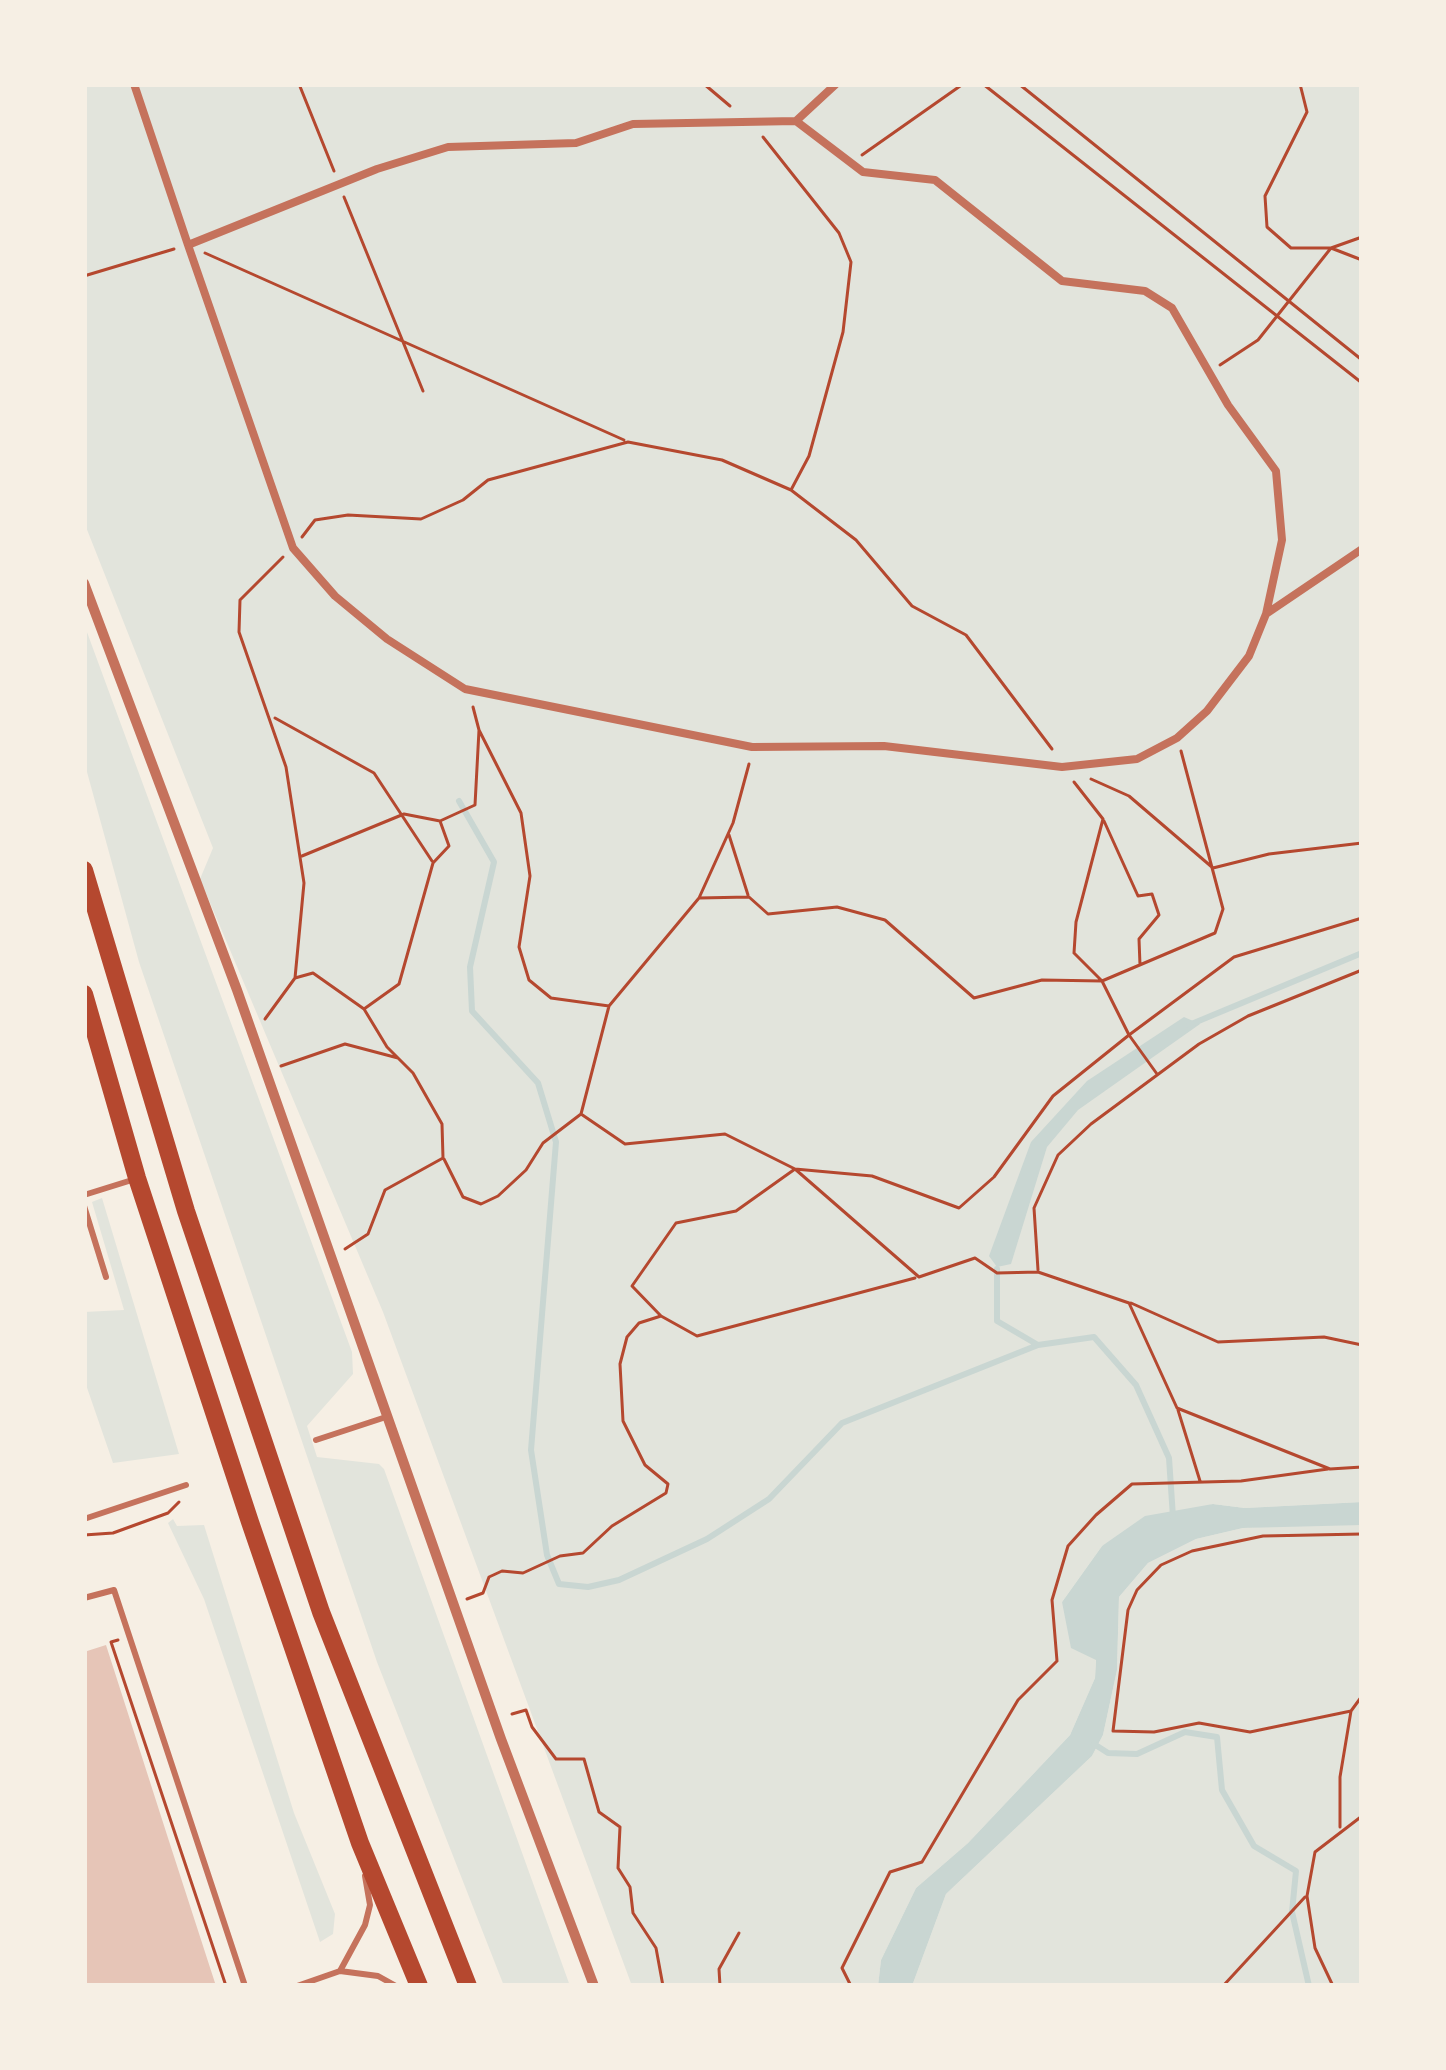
<!DOCTYPE html>
<style>
body{margin:0}
#map{position:relative;width:1446px;height:2070px;overflow:hidden;background:#f6efe4;font-family:Commissioner,sans-serif}
canvas{display:block}
.frame{position:absolute;inset:0;border:87px solid #f6efe4;pointer-events:none}
</style>
<div id="map">
<canvas width="1446" height="2070"></canvas>
<div class="frame"></div>
</div>
<script>
const ctx = document.querySelector('canvas').getContext('2d');
ctx.lineJoin = 'round';
function fillPath(path, color) { ctx.fillStyle = color; ctx.fill(path, 'evenodd'); }
const shape = rows => new Path2D(rows.map(r => 'M' + r).join(''));
function stroke(path, color, width, dash) { ctx.strokeStyle = color; ctx.lineWidth = width; ctx.lineCap = dash ? 'butt' : 'round'; ctx.setLineDash(dash || []); ctx.stroke(path); }
const green = shape([
 [84,84,1362,84,1362,1502,1245,1508,1213,1504,1102,1546,1062,1602,1096,1659,1095,1678,1070,1735,968,1843,916,1888,881,1960,878,1986,632,1986,383,1312,200,879,213,848,84,522],
 [84,624,352,1352,353,1374,307,1426,317,1457,379,1464,384,1469,570,1986,504,1986,377,1662,139,962,84,761],
 [102,1198,179,1454,113,1463,84,1379,84,1312,124,1310,92,1202],
 [173,1519,177,1526,204,1525,294,1813,335,1914,333,1934,320,1942,204,1599,168,1523],
 [1327,1523,1362,1525,1362,1986,912,1986,946,1894,1092,1756,1103,1735,1117,1670,1119,1597,1148,1563,1196,1539,1243,1528]
]);
const water = shape([
 [1184,1017,1200,1024,1078,1110,1047,1147,1011,1264,997,1267,989,1256,1031,1142,1087,1081],
 [1362,1502,1362,1525,1243,1528,1196,1539,1148,1563,1119,1597,1117,1670,1103,1735,1092,1756,946,1894,912,1986,878,1986,881,1960,916,1888,968,1843,1070,1735,1095,1678,1096,1660,1071,1648,1062,1602,1102,1546,1145,1516,1213,1504,1245,1508]
]);
const stream = shape([
 [459,801,494,862,470,967,472,1011,538,1083,556,1142,531,1450,547,1555,559,1584,588,1587,619,1580,707,1539,769,1499,842,1423,1038,1345],
 [1189,1025,1362,953],
 [997,1269,997,1321,1038,1345,1094,1337,1136,1385,1169,1458,1173,1517],
 [1094,1744,1108,1753,1137,1754,1185,1732,1217,1737,1222,1790,1254,1846,1296,1871,1292,1912,1309,1986]
]);
const building = shape([
 [106,1645,168,1838,216,1986,84,1986,84,1652]
]);
const path = shape([
 [299,84,334,171],
 [704,84,730,106],
 [983,84,1362,383],
 [1019,84,1362,360],
 [1300,84,1307,112,1265,196,1267,227,1291,248,1331,248,1362,260],
 [763,137,839,233,851,262,843,332,809,456,791,490],
 [862,155,963,84],
 [344,197,423,391],
 [205,253,624,440],
 [84,276,174,249],
 [1220,365,1258,340,1331,248,1362,237],
 [302,537,315,520,348,515,421,519,463,500,488,480,628,442,722,460,791,490,856,540,912,606,966,635,1052,749],
 [275,718,374,773,432,861],
 [479,730,521,813,530,876,519,947,529,980,551,998,609,1006,699,898,733,823,749,764],
 [1091,779,1129,796,1213,868,1269,854,1362,843],
 [1074,782,1103,819,1076,922,1074,953,1102,981,1129,1035,1234,957,1362,918],
 [1104,821,1138,896,1152,894,1159,915,1139,939,1140,965],
 [729,835,748,895],
 [302,856,404,814,440,821],
 [699,898,749,897,768,914,837,907,885,920,974,998,1042,980,1102,981,1215,933,1223,909,1181,751],
 [295,978,313,973,364,1009,387,1047,413,1073,442,1124,443,1158,385,1190,368,1234,345,1249],
 [609,1006,581,1114,625,1144,725,1134,795,1169,919,1277,975,1258,997,1273,1038,1272,1129,1303,1177,1408,1330,1469,1362,1467],
 [364,1009,399,984,433,863,449,846,440,821,475,805,479,730,473,707],
 [265,1019,295,978,304,883,286,767,239,632,240,600,283,557],
 [281,1066,345,1044,398,1058],
 [444,1159,463,1197,481,1204,498,1196,526,1170,543,1143,581,1114],
 [1038,1270,1034,1208,1058,1155,1091,1124,1199,1044,1248,1016,1362,970],
 [915,1278,697,1336,661,1316,632,1286,676,1223,736,1211,795,1169,872,1176,959,1208,994,1177,1053,1096,1129,1035,1157,1074],
 [1131,1303,1218,1342,1324,1337,1362,1345],
 [1178,1410,1200,1481],
 [84,1535,113,1533,168,1513,179,1502],
 [467,1599,483,1593,489,1577,502,1571,523,1573,560,1556,583,1553,612,1526,666,1493,668,1484,645,1465,623,1421,620,1364,627,1337,639,1323,661,1316],
 [118,1640,111,1642,226,1986],
 [1351,1711,1250,1732,1199,1723,1154,1732,1113,1731,1128,1610,1137,1590,1161,1565,1192,1551,1263,1536,1362,1534],
 [512,1714,526,1710,532,1727,556,1759,584,1759,599,1812,620,1827,618,1868,630,1887,633,1913,656,1948,663,1986],
 [1340,1827,1340,1777,1351,1711,1362,1696],
 [720,1986,719,1969,739,1933],
 [851,1986,842,1968,890,1872,922,1862,1018,1700,1057,1661,1052,1600,1068,1546,1096,1515,1132,1484,1241,1481,1328,1469],
 [1223,1986,1305,1897],
 [1333,1986,1315,1948,1307,1896,1315,1852,1362,1816]
]);
const service = shape([
 [84,1195,132,1180],
 [84,1206,106,1277],
 [316,1440,386,1417],
 [84,1519,186,1485],
 [84,1598,114,1590,245,1986],
 [340,1971,365,1925,370,1905,365,1876],
 [297,1986,340,1971,378,1976,396,1986]
]);
const pedestrian = shape([
 [134,84,188,245],
 [796,121,836,84],
 [1266,614,1282,540,1276,471,1228,405,1172,308,1145,291,1062,281,935,180,863,172,796,121,633,124,576,143,448,147,377,169,188,245,293,548,335,596,387,639,465,689,752,747,884,746,1062,767,1137,759,1177,738,1207,711,1249,656,1266,614,1362,549]
]);
const minor = shape([
 [84,583,237,990,501,1739,594,1986]
]);
const primary = shape([
 [84,870,186,1211,321,1612,468,1986],
 [84,994,137,1178,250,1522,360,1843,419,1986]
]);
fillPath(green, '#e2e4dc');
fillPath(water, '#c9d6d2');
stroke(stream, '#c9d6d2', 6);
fillPath(building, '#e6c5b7');
stroke(path, '#b5482f', 3);
stroke(service, '#c5725c', 6);
stroke(pedestrian, '#c5725c', 8);
stroke(minor, '#c5725c', 10);
stroke(primary, '#b5482f', 18);
</script>
